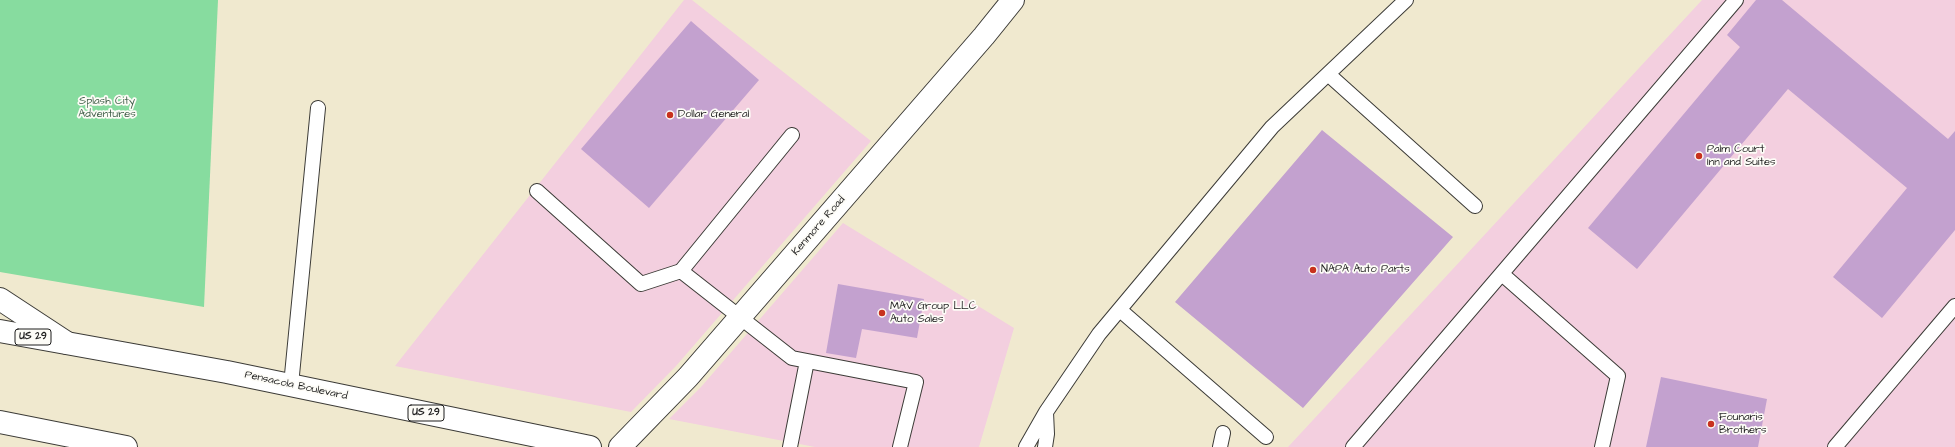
<!DOCTYPE html>
<style>
body{margin:0}
canvas{display:block;background:#f0e9cf}
</style>
<canvas width="1955" height="447"></canvas>
<script>
const ctx = document.querySelector('canvas').getContext('2d');
ctx.lineJoin = 'round';
function fillPath(path, color) { ctx.fillStyle = color; ctx.fill(path, 'evenodd'); }
const shape = rows => new Path2D(rows.map(r => 'M' + r).join(''));
function stroke(path, color, width, dash) { ctx.strokeStyle = color; ctx.lineWidth = width; ctx.lineCap = dash ? 'butt' : 'round'; ctx.setLineDash(dash || []); ctx.stroke(path); }
function label(font, color, halo, rows, align = 'center') {
  ctx.font = font + ' "Architects Daughter",sans-serif'; ctx.lineWidth = 3.5; ctx.setLineDash([]); ctx.textBaseline = 'middle'; ctx.strokeStyle = halo; ctx.fillStyle = color; for (const [text, x, y, turn = 0] of rows) {
    ctx.save(); ctx.translate(x, y); ctx.rotate((+turn || 0) * Math.PI / 180); ctx.textAlign = isNaN(turn) ? turn : align; if (halo) ctx.strokeText(text, 0, 0); ctx.fillText(text, 0, 0); ctx.restore();
  }
}
const built = shape([
 [684,0,692,0,871,141,676,366,631,412,395,366],
 [1702,0,1955,0,1955,447,1288,447],
 [843,223,1014,328,979,447,815,447,669,419,701,387]
]);
const green = shape([
 [0,0,218,0,204,307,0,272]
]);
const building = shape([
 [1756,0,1782,0,1948,139,1955,131,1955,230,1882,318,1833,277,1907,188,1788,89,1637,269,1588,228,1740,47,1727,35],
 [691,21,759,80,649,208,581,149],
 [1322,130,1453,237,1303,408,1175,302],
 [838,284,924,299,917,338,862,329,856,358,826,353],
 [1661,377,1767,399,1758,447,1646,447]
]);
const lane = shape([
 [1328,74,1475,206],
 [537,191,641,284,681,271,792,135],
 [681,271,792,358,916,382,900,447],
 [1502,274,1618,376,1602,447],
 [1120,310,1266,437],
 [291,385,318,108],
 [790,447,807,361],
 [1026,447,1046,412,1099,334,1272,127,1406,0],
 [1045,447,1047,434,1046,412],
 [1220,447,1223,433],
 [1353,447,1736,0],
 [1835,447,1955,306]
]);
const street = shape([
 [0,299,67,343],
 [620,447,688,377,984,36,1013,0]
]);
const primary = shape([
 [0,331,227,372,590,447],
 [0,422,126,447]
]);
const markers = [
 [670,115,4,"#c8321e"],
 [1699,156,4,"#c8321e"],
 [1313,270,4,"#c8321e"],
 [882,313,4,"#c8321e"],
 [1711,424,4,"#c8321e"]
];
const shields = [
 [33,337,36],
 [426,413,36]
];
const shieldNames = [
 ["US 29",33,337],
 ["US 29",426,413]
];
const parkNames = [
 ["Splash City",107,102],
 ["Adventures",107,115]
];
const poiNames = [
 ["Dollar General",678,115],
 ["Palm Court",1707,150],
 ["Inn and Suites",1707,163],
 ["NAPA Auto Parts",1321,270],
 ["MAV Group LLC",890,307],
 ["Auto Sales",890,320],
 ["Founaris",1719,418],
 ["Brothers",1719,431]
];
const streetNames = [
 ["Kenmore Road",819,226,-49],
 ["Pensacola Boulevard",296,386,12]
];
fillPath(built, '#f3cfdf');
fillPath(green, '#87dc9f');
fillPath(building, '#c3a1cf');
stroke(lane, '#3c3b37', 16);
stroke(street, '#3c3b37', 24);
stroke(primary, '#3c3b37', 24);
stroke(lane, '#fff', 14);
stroke(street, '#fff', 22);
stroke(primary, '#fff', 22);
for (const [x, y, r, color] of markers) { const dot = new Path2D(); dot.arc(x, y, r, 0, 2 * Math.PI); ctx.fillStyle = color; ctx.fill(dot); stroke(dot, '#fdfcf7', 1.5); }
for (const [x, y, w] of shields) { const box = new Path2D(); box.roundRect(x - w / 2, y - 8, w, 16, 3); ctx.fillStyle = '#fdfcf7'; ctx.fill(box); stroke(box, '#1c1c1c', 1); }
label('bold 10px', '#1c1c1c', null, shieldNames);
label('11px', '#415f4a', '#fdfcf7', parkNames);
label('11px', '#1c1c1c', '#fdfcf7', poiNames, 'left');
label('11px', '#1c1c1c', '#fdfcf7', streetNames);
</script>
